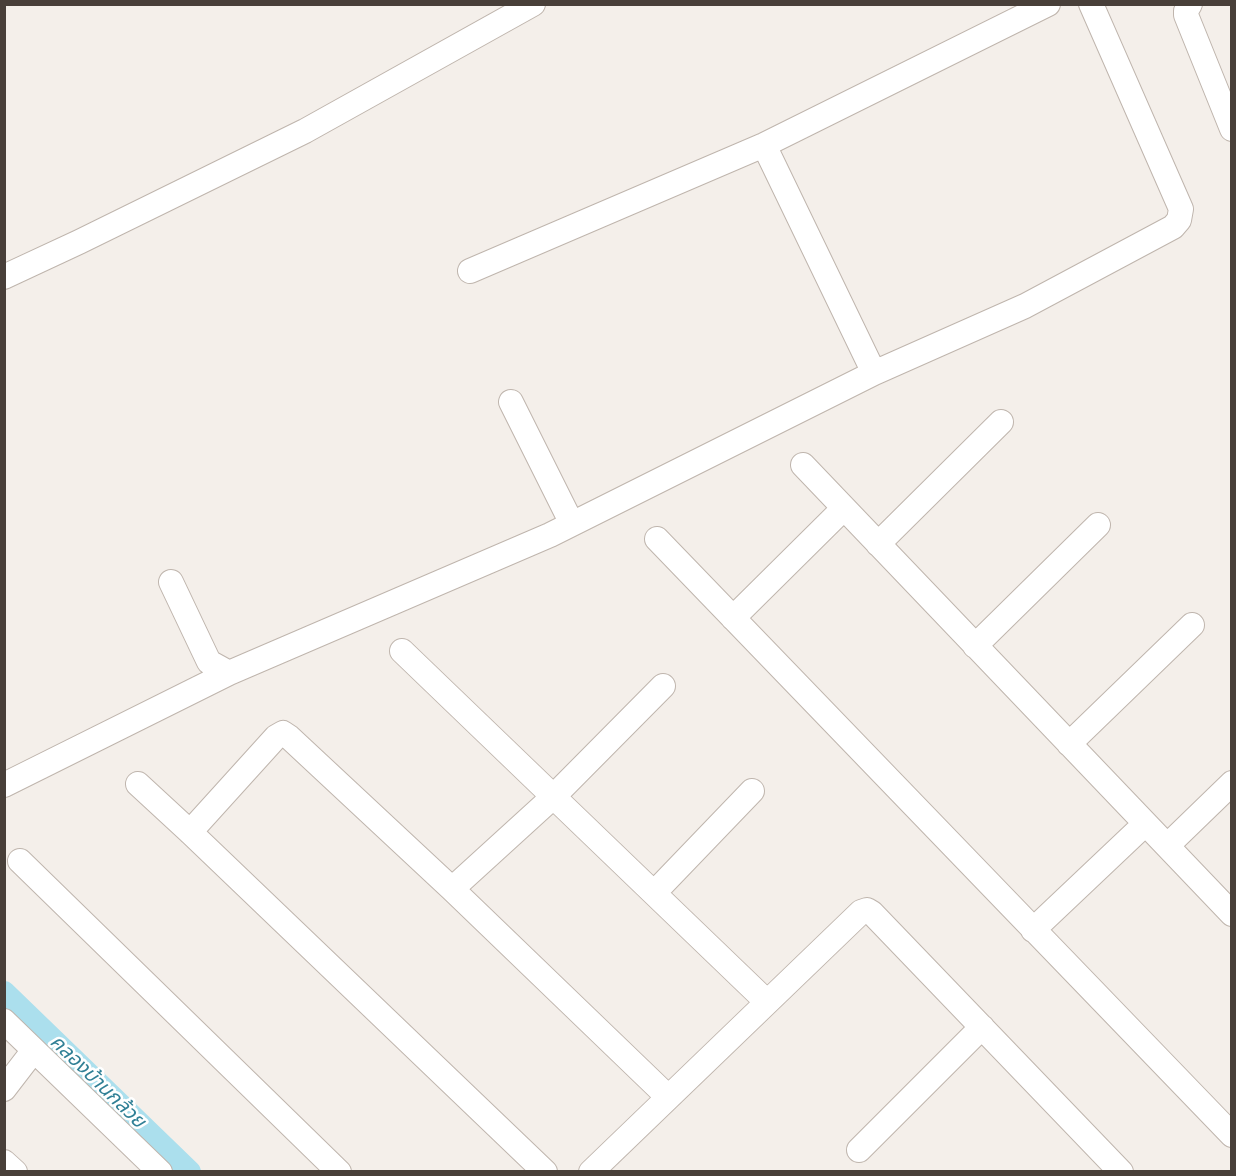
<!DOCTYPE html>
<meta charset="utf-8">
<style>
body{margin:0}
#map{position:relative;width:1236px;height:1176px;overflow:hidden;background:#f4efea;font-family:Signika,sans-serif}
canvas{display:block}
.frame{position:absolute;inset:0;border:6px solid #483f39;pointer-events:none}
</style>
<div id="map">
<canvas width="1236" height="1176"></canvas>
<div class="frame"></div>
</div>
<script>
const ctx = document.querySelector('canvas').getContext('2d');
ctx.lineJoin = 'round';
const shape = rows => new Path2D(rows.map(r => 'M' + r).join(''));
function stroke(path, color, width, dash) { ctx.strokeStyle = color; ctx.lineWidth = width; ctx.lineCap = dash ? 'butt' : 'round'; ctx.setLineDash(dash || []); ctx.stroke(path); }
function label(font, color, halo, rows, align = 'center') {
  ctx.font = font + ' Signika,"Noto Sans Thai",sans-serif'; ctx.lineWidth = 5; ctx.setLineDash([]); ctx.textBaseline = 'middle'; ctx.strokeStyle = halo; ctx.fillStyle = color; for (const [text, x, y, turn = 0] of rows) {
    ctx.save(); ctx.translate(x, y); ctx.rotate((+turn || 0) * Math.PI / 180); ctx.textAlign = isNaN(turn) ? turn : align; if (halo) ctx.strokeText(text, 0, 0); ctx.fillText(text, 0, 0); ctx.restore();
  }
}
const canal = shape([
 [4,993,189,1172]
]);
const minor = shape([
 [1190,4,1186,11,1186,15,1232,129],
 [764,145,874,373],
 [470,271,764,145,1048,4],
 [4,277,79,242,305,131,533,4],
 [511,402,572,524],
 [803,465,1232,914],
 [657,539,1232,1135],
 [878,544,1001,422],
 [171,582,209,662,229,673,550,535,874,373,1025,306,1173,227,1179,220,1181,209,1091,4],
 [733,618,844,508],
 [975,646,1098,525],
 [402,651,767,1002],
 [1069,744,1192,625],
 [138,784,190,832,545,1172],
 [4,785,229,673],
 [190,832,276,737,283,733,289,737,452,889,668,1097],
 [1167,846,1232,783],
 [20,861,339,1172],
 [452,889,553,797,663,686],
 [654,893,752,791],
 [1033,930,1145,824],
 [4,1021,160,1172],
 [4,1089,34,1050],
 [859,1150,982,1027],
 [4,1162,15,1172],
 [591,1172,861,912,867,910,872,913,1121,1172]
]);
const waterNames = [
 ["คลองบ้านกล้วย",97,1082,44]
];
stroke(canal, '#abdfed', 24);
stroke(minor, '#bfb5ad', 26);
stroke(minor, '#fff', 24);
label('italic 20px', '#318096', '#fff', waterNames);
</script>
